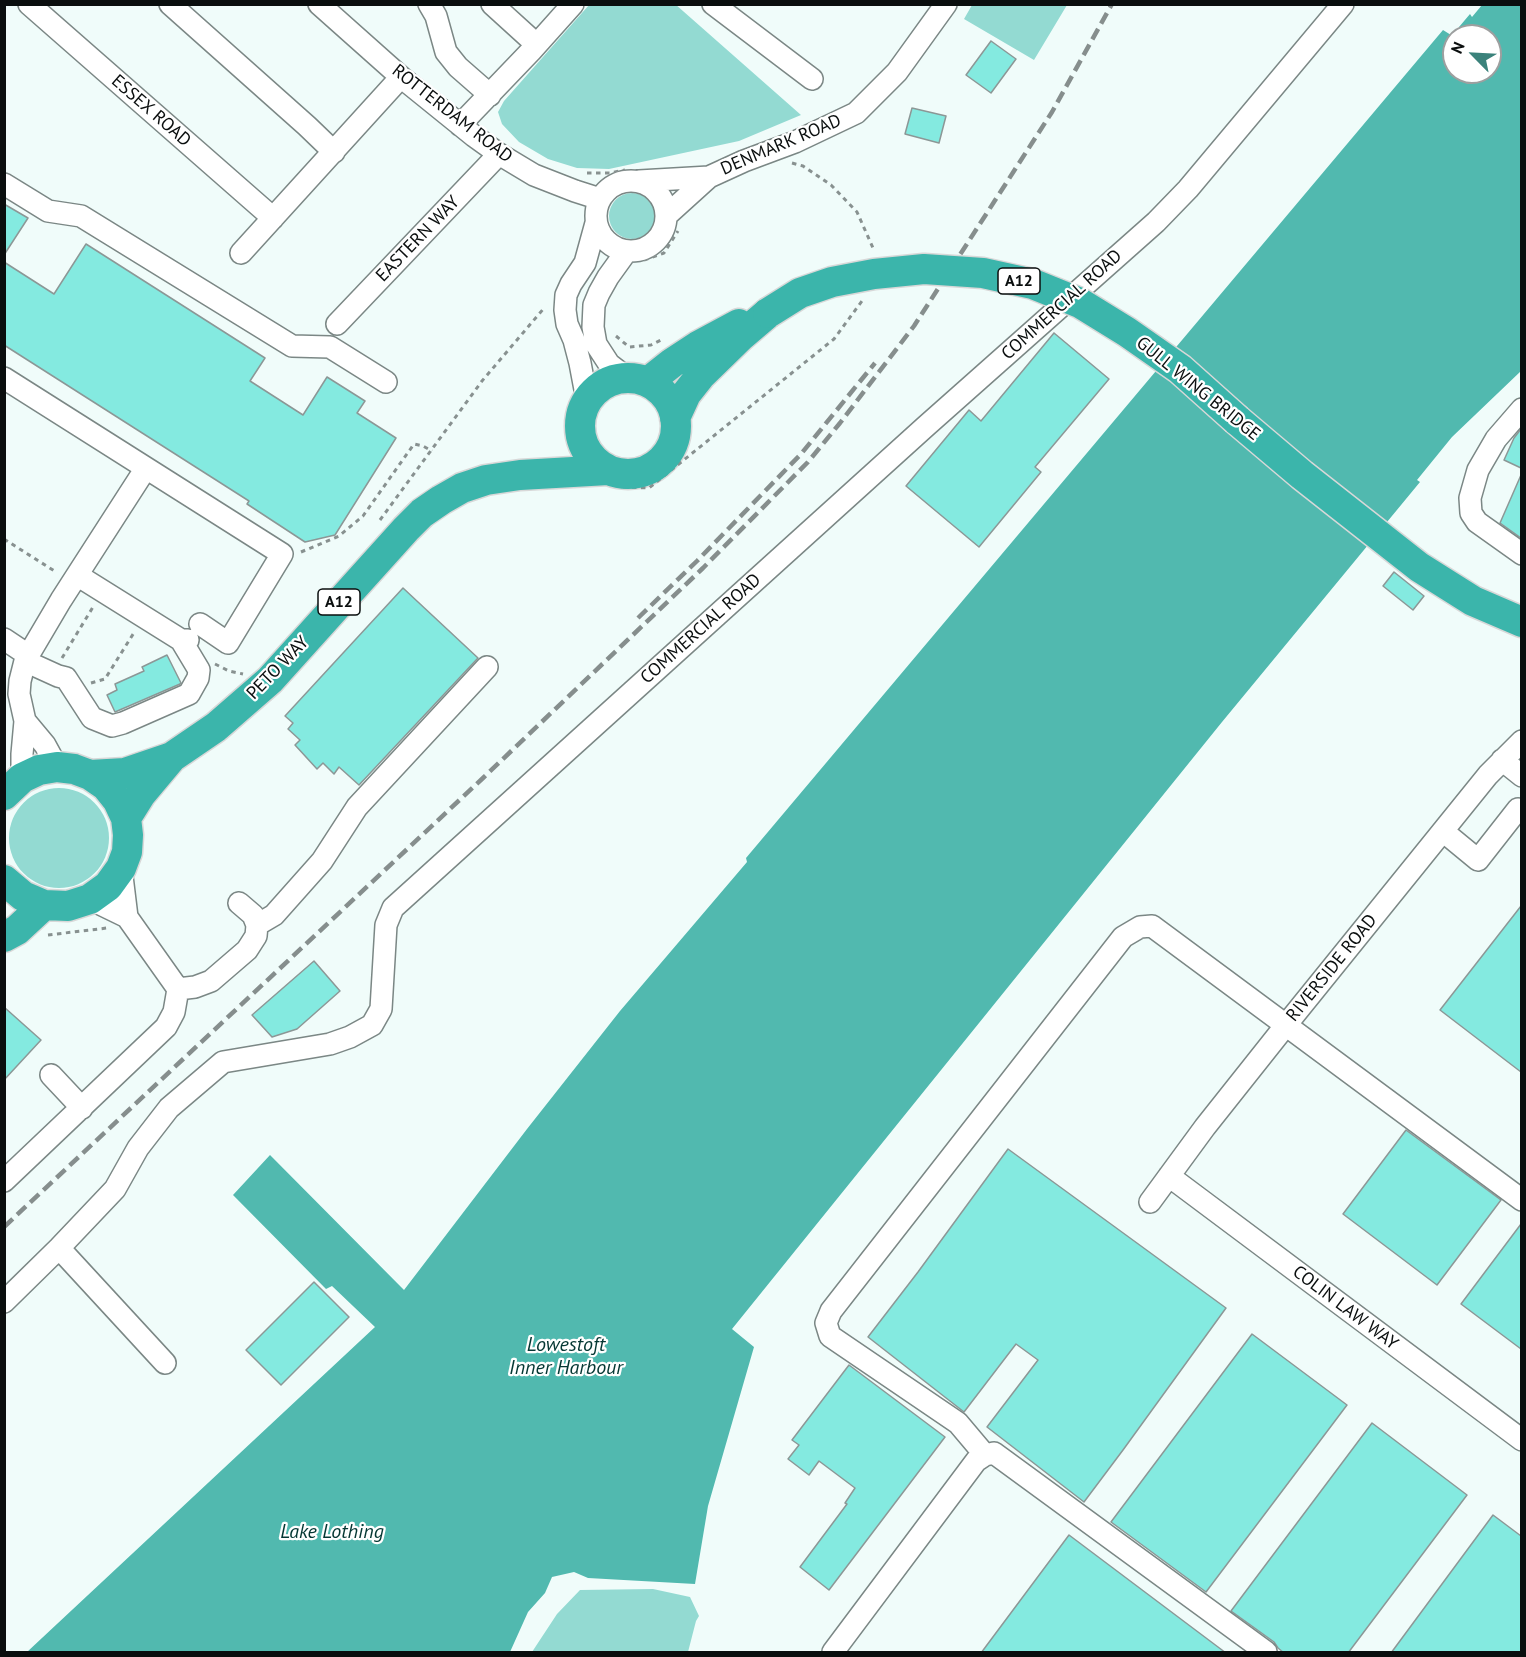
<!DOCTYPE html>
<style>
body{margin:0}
#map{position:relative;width:1526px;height:1657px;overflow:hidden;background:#f0fcfa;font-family:"PT Sans",sans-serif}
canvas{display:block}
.frame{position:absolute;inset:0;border:6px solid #0a0e0e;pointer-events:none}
.north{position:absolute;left:1442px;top:24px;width:60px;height:60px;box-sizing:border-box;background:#fff;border:2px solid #9d9f9f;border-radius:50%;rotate:294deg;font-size:16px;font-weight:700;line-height:24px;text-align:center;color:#0a0e0e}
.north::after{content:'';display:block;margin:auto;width:21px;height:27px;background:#3b827b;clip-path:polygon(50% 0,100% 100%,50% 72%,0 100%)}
</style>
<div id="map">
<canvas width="1526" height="1657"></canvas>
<div class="frame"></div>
<div class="north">N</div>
</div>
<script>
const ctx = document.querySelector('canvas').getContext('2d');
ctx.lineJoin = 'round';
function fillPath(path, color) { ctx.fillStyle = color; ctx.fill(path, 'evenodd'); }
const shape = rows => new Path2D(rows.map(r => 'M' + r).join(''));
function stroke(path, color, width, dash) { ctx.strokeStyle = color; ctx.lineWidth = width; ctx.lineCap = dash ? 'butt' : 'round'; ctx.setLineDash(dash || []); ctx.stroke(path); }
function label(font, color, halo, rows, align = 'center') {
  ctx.font = font + ' "PT Sans",sans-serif'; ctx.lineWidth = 4.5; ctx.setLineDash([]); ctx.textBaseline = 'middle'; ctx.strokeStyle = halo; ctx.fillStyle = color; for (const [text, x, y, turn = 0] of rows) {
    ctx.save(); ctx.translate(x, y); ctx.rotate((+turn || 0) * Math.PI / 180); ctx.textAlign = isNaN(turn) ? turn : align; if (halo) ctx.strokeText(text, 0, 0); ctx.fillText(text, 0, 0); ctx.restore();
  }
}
const green = shape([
 [675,4,801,115,739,141,609,169,577,168,548,159,519,142,502,124,498,112,504,101,589,5],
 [972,5,972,4,1067,5,1034,60,964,19],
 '609 216a23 23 0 1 1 46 0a23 23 0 1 1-46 0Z',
 '9 838a50 50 0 1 1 100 0a50 50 0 1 1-100 0Z',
 [653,1589,690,1597,699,1616,696,1621,688,1652,532,1652,557,1614,580,1590]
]);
const water = shape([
 [1482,5,1521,5,1521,371,1452,437,1417,480,1420,482,1222,722,732,1329,754,1347,708,1506,695,1584,588,1578,574,1572,552,1577,545,1593,528,1612,510,1652,27,1652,375,1327,332,1286,326,1289,233,1195,270,1155,404,1290,527,1129,620,1011,747,862,746,858,1443,30,1451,35,1457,35,1462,29,1459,27,1470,14,1472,17],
 [1454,36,1490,36,1490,72,1454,72]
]);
const building = shape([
 [991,41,1016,59,991,93,966,75,991,41],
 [912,108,946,116,939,143,905,134,912,108],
 [4,204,28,218,4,255,4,204],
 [86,244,265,358,250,381,303,415,327,377,365,401,357,413,396,438,335,535,305,542,247,504,249,501,4,345,4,262,54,294,86,244],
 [1054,333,1109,379,1035,467,1041,472,979,547,906,486,969,410,981,421,1054,333],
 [1521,429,1521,468,1504,460,1514,438,1521,429],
 [1521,475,1521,538,1500,523,1521,475],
 [1394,572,1424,596,1413,610,1383,586,1394,572],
 [403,588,478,658,359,785,339,767,334,774,323,763,317,769,295,745,300,740,288,729,293,723,285,716,403,588],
 [167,655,181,683,180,684,115,712,107,695,117,690,115,684,144,671,142,667,167,655],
 [1521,906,1521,1072,1440,1010,1521,906],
 [314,961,340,991,297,1029,272,1037,252,1015,314,961],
 [4,1007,41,1040,4,1080,4,1007],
 [1406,1130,1501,1200,1437,1285,1343,1214,1406,1130],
 [1008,1149,1226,1308,1123,1450,1084,1502,987,1427,1038,1360,1016,1344,964,1412,868,1337,918,1272,1008,1149],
 [1521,1224,1521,1349,1461,1304,1521,1224],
 [314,1282,349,1317,281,1385,246,1350,314,1282],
 [1252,1334,1347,1405,1206,1592,1111,1522,1252,1334],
 [849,1365,945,1437,829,1590,800,1567,847,1504,845,1503,855,1488,819,1461,809,1475,788,1459,799,1445,792,1440,849,1365],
 [1372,1423,1467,1495,1348,1653,1284,1653,1278,1648,1274,1642,1231,1611,1372,1423],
 [1493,1515,1521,1536,1521,1653,1391,1653,1493,1515],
 [1069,1535,1226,1653,981,1653,1069,1535]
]);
const path = shape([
 [792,163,803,166,831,185,857,212,873,248,872,251],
 [587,173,610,173,625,170],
 [644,260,664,253,678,231],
 [616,336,629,347,651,345,663,339],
 [623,487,649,488,834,339,862,301],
 [380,520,482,381,545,307],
 [4,539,56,572],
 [301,552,339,536,363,516,414,444,423,446,432,451],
 [62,658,93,607],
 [215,664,229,671,243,674],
 [91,683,105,679,135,631],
 [48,935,107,928]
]);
const minor = shape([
 [29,4,273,218],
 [170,4,307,126,334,152],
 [319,4,401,77,474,136,499,154,534,175,575,191,600,199],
 [429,4,436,16,446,52,458,67,490,95],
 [492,4,536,44],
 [713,4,812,79],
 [460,125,531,51,573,4],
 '596 216a35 35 0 1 1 70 0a35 35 0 1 1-70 0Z',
 [639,181,709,177],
 [4,184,48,211,81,216,292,346,330,347,386,382],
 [667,215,709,177,744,161,795,142,856,113,897,72,946,4],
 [626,252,608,277,599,293,594,305,593,327,596,344,609,364,626,377],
 [241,253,401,77],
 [337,324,499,154],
 [4,378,282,554,228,643,200,624],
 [587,400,580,363,574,340,567,324,565,310,566,295,571,284,585,263,596,223],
 [1522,409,1496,439,1478,470,1470,498,1471,513,1477,522,1522,554],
 [77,575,181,640,188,640],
 [4,639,28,655],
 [25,661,58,676,66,678,92,718,112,726,123,723,189,694,198,678,199,670,181,640],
 [25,721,45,745,57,767],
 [1502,760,1522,776],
 [22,778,22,754,25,721,19,694,20,681,25,661,61,600,146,468],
 [1444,832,1478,860,1518,809,1522,811],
 [121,868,127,917],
 [257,925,274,915,322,861,357,807,487,667],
 [178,989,195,987,211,981,247,950,256,936,257,925,253,915,239,903],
 [51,1075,82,1108],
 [1169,1176,1522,1440],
 [4,1181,166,1027,174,1012,178,989,127,917,90,899],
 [1150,1202,1205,1127,1286,1025,1488,775,1522,741],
 [59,1248,165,1363],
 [4,1302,59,1248,115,1189,138,1148,169,1108,223,1062,330,1044,350,1037,372,1025,381,1009,386,925,393,908,925,427,1156,222,1188,189,1343,4],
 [985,1455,958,1423,830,1336,826,1323,831,1311,1123,937,1140,927,1152,926,1522,1200],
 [833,1652,976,1461,985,1455,994,1453,1266,1652]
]);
const highway = shape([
 '580 426a48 48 0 1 1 96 0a48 48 0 1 1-96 0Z',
 [648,382,672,363,698,346,739,324],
 [675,418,686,394,701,375,741,336,768,313],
 [1237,420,1302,475,1419,567,1473,601,1522,622],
 [90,775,125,773,172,757,216,727,270,680,406,529,422,513,441,500,462,488,486,480,520,475,608,470],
 [4,795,22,778,39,770,57,767,74,769,90,775,106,786,118,801,126,818,128,835,127,852,121,868,108,886,90,899,68,906,44,905,23,896,4,880],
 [126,818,141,794,172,757],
 [4,937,17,930,44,905]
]);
const rail = shape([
 [638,618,697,561,801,454,875,363],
 [4,1227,483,778,703,568,808,462,840,423,914,326,1052,112,1112,4]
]);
const highwayBridge = shape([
 [768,313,800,293,832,282,874,274,924,269,983,273,1033,284,1080,303,1127,332,1180,369,1237,420]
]);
const shields = [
 [1019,281,42],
 [339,602,42]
];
const shieldNames = [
 ["A12",1019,281],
 ["A12",339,602]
];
const streetNames = [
 ["ESSEX ROAD",151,111,41],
 ["ROTTERDAM ROAD",452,114,38],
 ["DENMARK ROAD",781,145,-23],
 ["EASTERN WAY",418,239,-46],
 ["COMMERCIAL ROAD",1062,305,-42],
 ["GULL WING BRIDGE",1198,389,39],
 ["COMMERCIAL ROAD",701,629,-42],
 ["PETO WAY",278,668,-46],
 ["RIVERSIDE ROAD",1332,968,-51],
 ["COLIN LAW WAY",1345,1308,37]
];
const waterNames = [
 ["Lowestoft",566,1345],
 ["Inner Harbour",566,1368],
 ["Lake Lothing",332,1532]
];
fillPath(green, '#93dad2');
fillPath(water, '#51b9af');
fillPath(building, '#84eae0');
stroke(building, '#8c9796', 1.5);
stroke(minor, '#7b8785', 24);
stroke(highway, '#d8d8d8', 33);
stroke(path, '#889190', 3, [4.5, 4.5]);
stroke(minor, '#fff', 21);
stroke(highway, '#3bb5ab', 30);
stroke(rail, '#868e8d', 4.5, [12, 6]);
stroke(highwayBridge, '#d8d8d8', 33, []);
stroke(highwayBridge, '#3bb5ab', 30);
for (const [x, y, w] of shields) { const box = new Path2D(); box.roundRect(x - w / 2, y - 13, w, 26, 4.5); ctx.fillStyle = '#fff'; ctx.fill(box); stroke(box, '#0a0e0e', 1.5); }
label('bold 16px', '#0a0e0e', null, shieldNames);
label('18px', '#0a0e0e', '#fff', streetNames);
label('italic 20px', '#043733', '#fff', waterNames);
</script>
